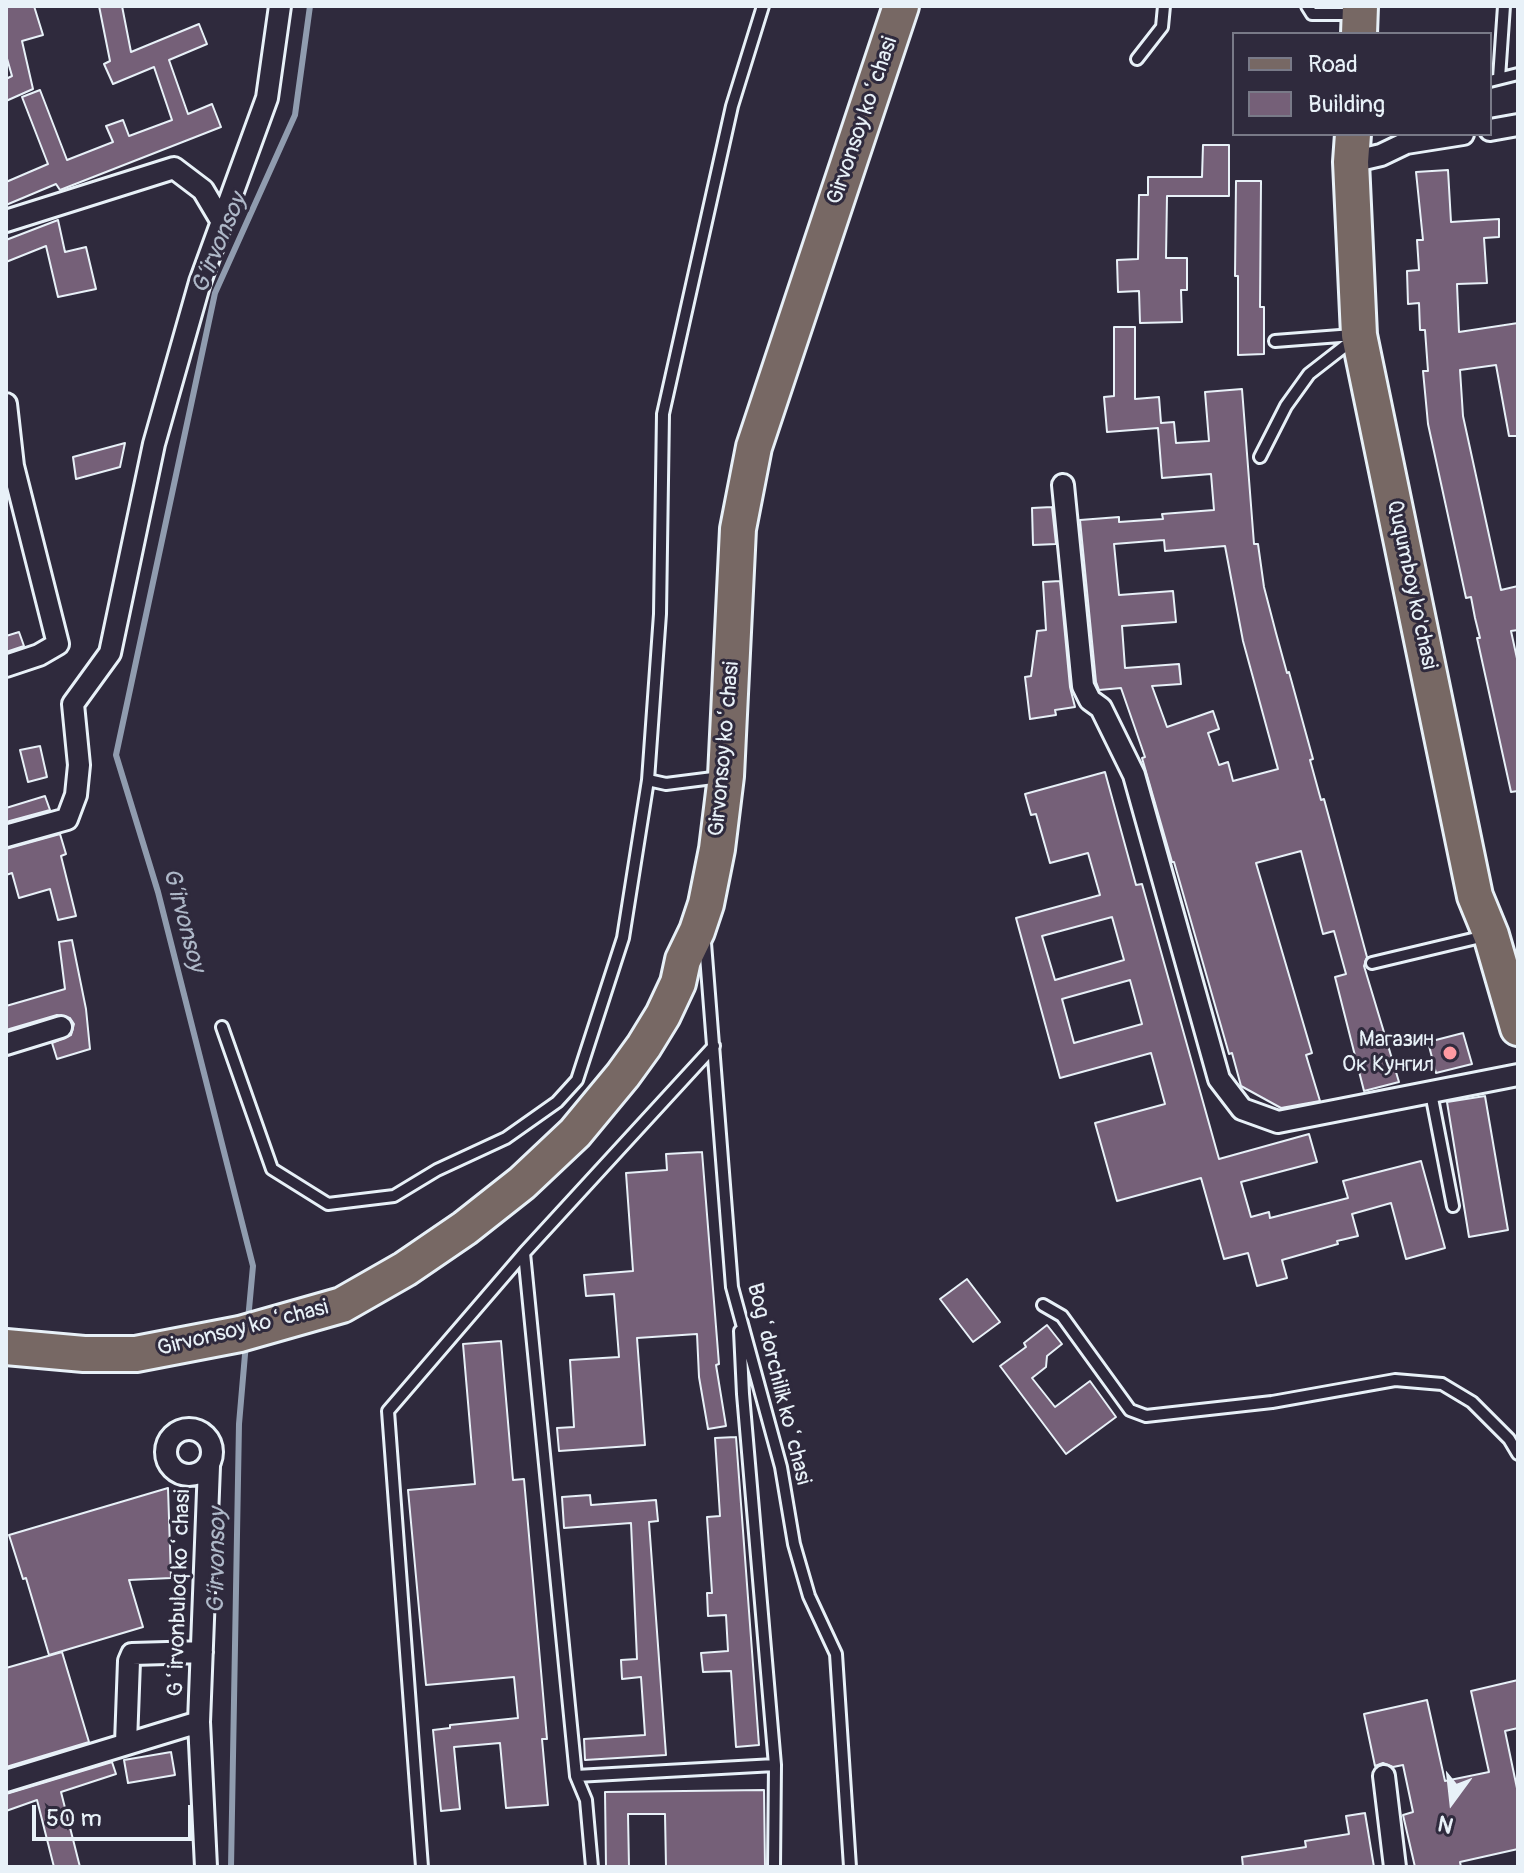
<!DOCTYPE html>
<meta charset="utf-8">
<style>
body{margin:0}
#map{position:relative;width:1524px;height:1873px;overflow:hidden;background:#2f2a3d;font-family:Pangolin,sans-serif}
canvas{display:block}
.frame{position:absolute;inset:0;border:8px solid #e8f1f8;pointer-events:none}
.legend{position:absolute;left:1232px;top:32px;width:260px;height:104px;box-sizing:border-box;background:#2f2a3d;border:2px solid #797a88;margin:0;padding:10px 14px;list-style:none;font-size:24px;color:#e8f1f8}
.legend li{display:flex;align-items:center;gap:16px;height:40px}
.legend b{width:40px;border:2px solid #797a88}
.north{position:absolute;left:1412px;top:1761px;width:80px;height:80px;-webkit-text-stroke:6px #2f2a3d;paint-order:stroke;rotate:195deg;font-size:22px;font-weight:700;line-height:32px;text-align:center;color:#e8f1f8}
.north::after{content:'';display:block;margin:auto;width:28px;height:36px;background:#e8f1f8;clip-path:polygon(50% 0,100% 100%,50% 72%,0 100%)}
.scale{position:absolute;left:32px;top:1805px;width:160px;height:36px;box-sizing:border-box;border:4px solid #e8f1f8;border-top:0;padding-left:10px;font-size:24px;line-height:28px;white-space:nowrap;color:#e8f1f8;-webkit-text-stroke:6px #2f2a3d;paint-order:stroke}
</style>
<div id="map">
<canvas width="1524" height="1873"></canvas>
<div class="frame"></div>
<ul class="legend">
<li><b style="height:10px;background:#776864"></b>Road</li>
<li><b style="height:22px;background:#756078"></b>Building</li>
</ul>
<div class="north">N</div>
<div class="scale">50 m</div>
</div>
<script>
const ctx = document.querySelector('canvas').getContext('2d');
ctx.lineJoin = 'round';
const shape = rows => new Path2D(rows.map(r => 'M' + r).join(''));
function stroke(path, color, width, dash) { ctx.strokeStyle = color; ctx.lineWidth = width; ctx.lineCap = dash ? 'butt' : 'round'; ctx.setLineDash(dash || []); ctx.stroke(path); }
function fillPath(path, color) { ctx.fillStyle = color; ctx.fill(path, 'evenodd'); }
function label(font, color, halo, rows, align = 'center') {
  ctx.font = font + ' Pangolin,sans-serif'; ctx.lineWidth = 6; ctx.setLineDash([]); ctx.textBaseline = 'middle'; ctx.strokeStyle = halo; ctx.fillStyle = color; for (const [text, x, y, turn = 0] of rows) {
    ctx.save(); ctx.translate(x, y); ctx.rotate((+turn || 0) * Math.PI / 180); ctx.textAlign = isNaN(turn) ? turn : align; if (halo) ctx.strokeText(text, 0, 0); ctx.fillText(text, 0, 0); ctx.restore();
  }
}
const stream = shape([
 [248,1320,253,1266,158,892,116,755,215,293,295,115,310,6],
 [231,1867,239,1424,246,1343]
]);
const building = shape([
 [6,6,34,6,43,35,22,41,33,89,6,101,6,79,12,76,6,55,6,6],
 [99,6,122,6,131,52,199,24,207,44,169,60,188,114,212,104,221,127,60,190,56,184,6,205,6,182,48,164,22,97,40,90,67,160,113,142,106,126,123,120,129,136,172,120,154,67,113,84,104,64,110,61,99,6],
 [1203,145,1229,145,1229,196,1167,196,1166,258,1187,258,1187,290,1181,290,1182,322,1140,323,1139,291,1118,292,1117,260,1138,259,1139,195,1148,195,1148,177,1202,177,1203,145],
 [1448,170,1451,222,1499,219,1499,237,1484,238,1487,283,1457,284,1459,332,1518,323,1518,436,1509,436,1496,365,1460,370,1463,416,1501,590,1518,586,1518,630,1511,631,1518,663,1518,791,1511,792,1477,638,1480,638,1475,618,1471,597,1466,598,1428,424,1423,371,1428,371,1425,330,1420,330,1419,303,1408,304,1407,271,1419,270,1417,240,1423,240,1416,172,1448,170],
 [1236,181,1261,181,1260,307,1264,307,1264,354,1238,355,1238,276,1235,276,1236,181],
 [58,220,65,252,86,247,96,289,58,297,46,246,6,262,6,240,58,220],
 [1114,327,1135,327,1135,399,1159,397,1161,423,1174,422,1176,443,1209,441,1205,392,1242,389,1254,544,1258,544,1264,587,1276,633,1287,673,1289,672,1313,759,1310,760,1321,800,1324,799,1367,957,1364,966,1399,1082,1364,1091,1335,977,1346,974,1334,931,1323,934,1301,851,1256,863,1312,1053,1306,1055,1320,1101,1281,1108,1241,1086,1232,1053,1229,1054,1174,862,1172,862,1142,758,1145,757,1121,688,1099,690,1096,682,1080,520,1119,517,1119,522,1163,519,1162,514,1214,510,1211,474,1162,478,1158,428,1107,432,1104,397,1114,396,1114,327],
 [1164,540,1165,551,1225,546,1243,641,1278,769,1233,781,1228,762,1219,765,1208,733,1219,729,1213,711,1167,727,1152,686,1181,684,1179,664,1125,668,1122,626,1176,622,1173,591,1119,595,1114,544,1164,540],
 [125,443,120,467,76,479,73,457,125,443],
 [1052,507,1056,544,1033,545,1032,508,1052,507],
 [1060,581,1070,687,1075,707,1055,710,1056,715,1030,719,1025,677,1031,676,1037,631,1046,630,1043,582,1060,581],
 [19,632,24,646,6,652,6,636,19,632],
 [40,746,47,777,28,782,20,750,40,746],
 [1105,772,1136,885,1142,884,1219,1159,1309,1134,1317,1162,1241,1182,1251,1217,1269,1212,1270,1218,1348,1198,1343,1181,1421,1161,1445,1248,1406,1259,1391,1203,1352,1214,1358,1236,1337,1241,1338,1244,1282,1260,1287,1278,1257,1286,1248,1253,1224,1259,1201,1178,1117,1201,1095,1123,1165,1104,1151,1053,1060,1078,1016,918,1100,895,1088,853,1050,863,1036,814,1031,815,1025,794,1105,772],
 [1112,917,1124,960,1055,980,1042,936,1112,917],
 [1130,980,1142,1024,1074,1043,1062,999,1130,980],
 [45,796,50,810,6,822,6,808,45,796],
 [60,834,66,854,61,856,76,916,58,920,50,889,19,898,12,873,6,875,6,849,60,834],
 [72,940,86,1009,90,1049,57,1059,52,1043,71,1035,74,1024,70,1018,57,1015,6,1030,6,1006,65,989,59,942,72,940],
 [1463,1033,1472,1064,1436,1073,1428,1042,1463,1033],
 [1485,1096,1508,1230,1469,1237,1447,1102,1485,1096],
 [702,1152,719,1364,716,1365,726,1426,708,1429,699,1377,697,1334,637,1338,645,1445,559,1451,557,1428,574,1427,570,1360,619,1357,614,1294,586,1296,584,1275,633,1271,626,1173,667,1170,666,1154,702,1152],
 [967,1279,1000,1322,973,1342,940,1299,967,1279],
 [1047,1325,1062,1344,1047,1356,1046,1367,1032,1378,1055,1407,1090,1381,1116,1417,1066,1454,1000,1366,1026,1347,1024,1343,1047,1325],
 [501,1341,513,1480,524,1479,547,1739,542,1739,548,1805,506,1808,500,1743,454,1747,460,1809,441,1811,433,1730,450,1728,450,1725,518,1718,514,1677,426,1685,408,1490,475,1484,463,1344,501,1341],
 [736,1437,759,1745,736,1747,731,1671,703,1672,701,1653,728,1651,726,1615,708,1616,707,1593,712,1593,707,1517,720,1516,715,1438,736,1437],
 [168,1488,171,1578,129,1580,143,1627,49,1655,26,1578,23,1579,9,1535,168,1488],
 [590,1495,591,1505,656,1500,658,1521,649,1522,666,1755,585,1760,584,1739,645,1735,641,1677,622,1679,621,1660,637,1659,631,1523,564,1528,562,1497,590,1495],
 [62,1652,89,1742,6,1767,6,1668,62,1652],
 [1518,1680,1518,1728,1505,1731,1518,1793,1518,1849,1460,1862,1461,1867,1415,1867,1403,1815,1413,1812,1403,1765,1393,1767,1383,1763,1375,1766,1364,1714,1427,1700,1445,1781,1489,1772,1471,1691,1518,1680],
 [171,1752,175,1775,128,1783,124,1760,171,1752],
 [112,1762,116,1774,61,1792,80,1867,54,1867,37,1800,6,1811,6,1794,112,1762],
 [764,1790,765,1867,666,1867,665,1814,628,1814,629,1867,606,1867,605,1792,764,1790],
 [1365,1813,1374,1867,1243,1867,1242,1857,1306,1847,1305,1841,1349,1834,1346,1816,1365,1813]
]);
const service = shape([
 [1307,6,1312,14,1354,14],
 [1137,59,1162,27,1164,6],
 [1499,78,1504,6],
 [1490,81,1518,74],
 [1275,341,1353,335],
 [1260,457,1286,406,1309,374,1354,339],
 [721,777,666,784,648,780,660,614,663,414,732,106,763,6],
 [705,943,732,1287,781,1467,794,1544,809,1596,836,1654,850,1867],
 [1372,963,1485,936],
 [222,1027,272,1169,328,1204,394,1196,437,1170,506,1138,557,1102,577,1080,623,938,648,780],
 [1431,1093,1453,1206],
 [524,1253,576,1776,586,1800,592,1867],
 [1043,1305,1062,1316,1130,1410,1146,1416,1272,1402,1395,1380,1442,1384,1472,1402,1509,1439,1518,1454],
 [740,1331,743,1394,775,1765,774,1867],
 [576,1776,775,1765],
 [422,1867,388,1411,524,1253,714,1046]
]);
const minor = shape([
 [1490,130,1518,125],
 [1351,162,1381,155,1406,143,1463,134],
 [6,221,174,168,203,190,222,222],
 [6,404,13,466,58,644,39,655,6,666],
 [1063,485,1083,686,1090,700,1101,708,1134,775,1219,1079,1242,1109,1278,1122,1518,1075],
 [6,836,67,819,76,795,79,765,73,704,110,653,154,444,200,282,267,98,280,6],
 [6,1044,61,1027],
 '166 1452a23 23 0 1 1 46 0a23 23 0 1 1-46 0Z',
 [126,1743,129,1661,132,1654,202,1652],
 [1384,1776,1395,1867],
 [6,1781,199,1722],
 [206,1867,199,1722,209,1466]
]);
const primary = shape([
 [1359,34,1360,6],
 [1353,134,1351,162,1359,335,1475,896,1491,935,1518,1028],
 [6,1347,84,1354,136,1354,240,1334,342,1305,405,1269,465,1228,522,1183,575,1133,623,1075,644,1046,663,1015,678,983,683,960,697,931,706,904,717,849,726,776,738,529,754,447,901,6]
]);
const markers = [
 [1450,1053,8,"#ff9aa2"]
];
const streetNames = [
 ["Girvonsoy koʻchasi",863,121,-71],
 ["Ququmboy ko'chasi",1411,585,78],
 ["Girvonsoy koʻchasi",725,749,-85],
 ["Girvonsoy koʻchasi",243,1329,-14],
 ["Bogʻdorchilik koʻchasi",778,1384,76],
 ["Gʻirvonbuloq koʻchasi",180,1593,-88]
];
const poiNames = [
 ["Магазин",1434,1040],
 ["Ок Кунгил",1434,1065]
];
const waterNames = [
 ["G‘irvonsoy",220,244,-67],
 ["G‘irvonsoy",183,920,75],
 ["G‘irvonsoy",218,1561,-89]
];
stroke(stream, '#909caf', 6);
fillPath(building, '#756078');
stroke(building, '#e8f1f8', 2);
stroke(service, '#e8f1f8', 16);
stroke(minor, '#e8f1f8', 26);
stroke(primary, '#e8f1f8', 40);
stroke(service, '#2f2a3d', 10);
stroke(minor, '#2f2a3d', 20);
stroke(primary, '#776864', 34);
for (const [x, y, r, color] of markers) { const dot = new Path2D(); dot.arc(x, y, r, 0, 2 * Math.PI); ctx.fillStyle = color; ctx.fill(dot); stroke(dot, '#2f2a3d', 3); }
label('22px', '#e8f1f8', '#2f2a3d', streetNames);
label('22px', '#e8f1f8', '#2f2a3d', poiNames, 'right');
label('italic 24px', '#aeb8c8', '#2f2a3d', waterNames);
</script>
